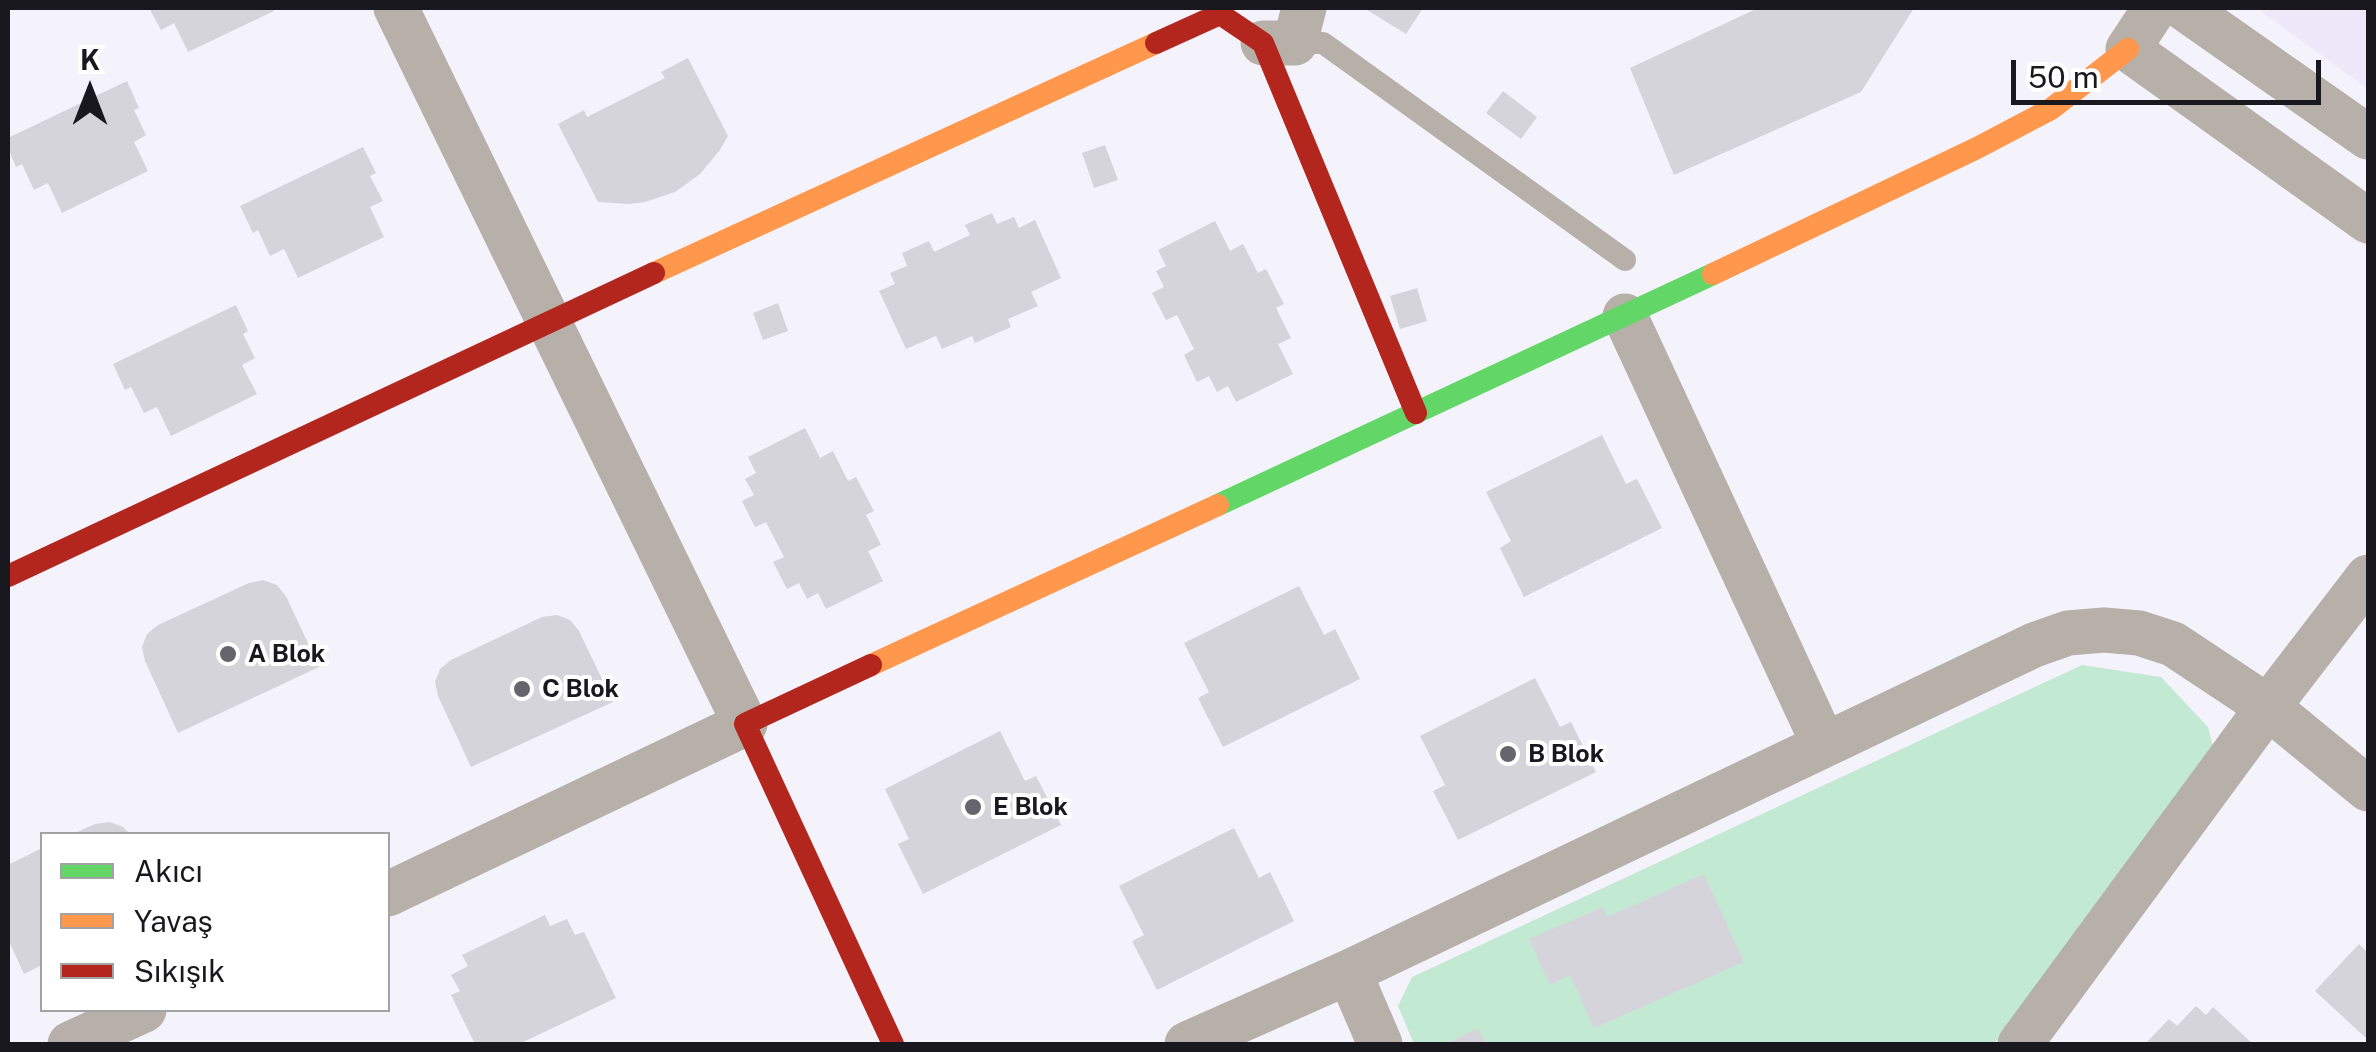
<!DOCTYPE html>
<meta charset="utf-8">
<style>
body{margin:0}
#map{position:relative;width:2376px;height:1052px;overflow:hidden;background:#f4f2fa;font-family:"Public Sans",sans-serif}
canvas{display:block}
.frame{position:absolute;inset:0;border:10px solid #1a181f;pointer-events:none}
.legend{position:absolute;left:40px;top:832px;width:350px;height:180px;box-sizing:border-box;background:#fff;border:2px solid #a3a3a5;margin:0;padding:12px 18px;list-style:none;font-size:30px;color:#1a181f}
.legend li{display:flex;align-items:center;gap:20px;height:50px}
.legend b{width:50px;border:2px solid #a3a3a5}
.north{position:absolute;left:40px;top:40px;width:100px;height:100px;-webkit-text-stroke:8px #fff;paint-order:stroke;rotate:0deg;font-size:28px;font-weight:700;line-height:40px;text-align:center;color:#1a181f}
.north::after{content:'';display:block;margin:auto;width:35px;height:45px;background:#1a181f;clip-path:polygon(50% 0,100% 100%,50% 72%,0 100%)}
.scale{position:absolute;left:2011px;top:60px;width:310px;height:45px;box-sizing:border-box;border:5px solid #1a181f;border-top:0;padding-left:12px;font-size:30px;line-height:35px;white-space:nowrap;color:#1a181f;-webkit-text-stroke:8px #fff;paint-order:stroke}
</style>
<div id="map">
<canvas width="2376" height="1052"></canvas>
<div class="frame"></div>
<ul class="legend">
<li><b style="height:12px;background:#63d668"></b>Akıcı</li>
<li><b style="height:12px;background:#ff974d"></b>Yavaş</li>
<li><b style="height:12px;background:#b3261e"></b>Sıkışık</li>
</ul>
<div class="north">K</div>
<div class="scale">50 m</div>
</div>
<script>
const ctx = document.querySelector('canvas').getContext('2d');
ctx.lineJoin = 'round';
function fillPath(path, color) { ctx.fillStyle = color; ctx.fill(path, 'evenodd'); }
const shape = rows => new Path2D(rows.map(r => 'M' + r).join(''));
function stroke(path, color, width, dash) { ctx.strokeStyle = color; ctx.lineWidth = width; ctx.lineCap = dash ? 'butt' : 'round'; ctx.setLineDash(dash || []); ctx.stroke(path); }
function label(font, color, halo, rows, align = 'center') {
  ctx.font = font + ' "Public Sans",sans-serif'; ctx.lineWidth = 8; ctx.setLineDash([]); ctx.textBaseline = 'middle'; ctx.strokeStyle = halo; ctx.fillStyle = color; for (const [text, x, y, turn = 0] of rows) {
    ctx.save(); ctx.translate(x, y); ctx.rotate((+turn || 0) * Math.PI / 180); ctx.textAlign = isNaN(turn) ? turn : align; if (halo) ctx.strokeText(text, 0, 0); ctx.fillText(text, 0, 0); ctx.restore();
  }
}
const built = shape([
 [2256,8,2368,8,2368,89]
]);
const green = shape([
 [2082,665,2161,677,2208,727,2215,755,2021,1015,1993,1044,1414,1044,1398,1006,1412,977]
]);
const building = shape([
 [149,8,272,8,274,11,188,52,174,23,161,30],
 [1364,8,1423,8,1406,34],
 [1758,8,1914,8,1861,92,1674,175,1630,68],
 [688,58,728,136,720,150,700,174,675,192,645,202,629,204,598,202,558,124,584,110,587,117,665,78,661,72],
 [127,81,139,108,134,110,146,135,134,142,148,171,62,213,48,183,34,190,22,164,16,167,8,148,8,138],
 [1503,91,1537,117,1521,139,1486,113],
 [1105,145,1118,180,1094,188,1082,153],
 [363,147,376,173,370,176,383,201,370,207,384,237,298,278,284,249,270,256,258,230,253,233,240,206],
 [992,213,997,224,1014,217,1019,228,1035,220,1061,278,1031,292,1038,306,1008,319,1011,327,975,343,972,336,942,349,936,336,906,349,879,291,895,284,890,273,907,266,902,253,929,241,934,252,970,235,965,225],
 [1215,221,1230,251,1243,244,1258,273,1266,269,1284,304,1276,308,1291,338,1278,344,1293,374,1236,402,1228,386,1217,392,1209,376,1197,382,1184,355,1194,349,1177,315,1166,320,1152,293,1164,287,1156,271,1166,266,1158,250],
 [1417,288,1427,321,1400,329,1390,296],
 [778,303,788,331,763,340,753,313],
 [236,305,248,331,243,334,255,358,242,365,257,394,171,436,157,407,144,413,131,387,125,390,113,364],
 [805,428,820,458,833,451,848,481,856,477,874,511,866,515,881,545,868,551,883,581,826,609,818,593,807,599,799,583,787,589,773,562,784,557,766,522,755,527,742,501,754,495,745,479,756,473,748,457],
 [1602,435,1626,484,1637,479,1662,528,1524,597,1500,548,1511,541,1486,492],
 [263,580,277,585,286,596,319,667,178,733,145,661,142,647,147,634,158,625,249,583],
 [1299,586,1324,635,1335,629,1360,679,1223,747,1198,698,1209,692,1184,643],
 [557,615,570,620,579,631,613,702,471,767,438,696,435,682,440,669,451,660,542,617],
 [1535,678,1560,727,1571,722,1596,772,1458,840,1433,791,1445,785,1420,736],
 [1000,731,1025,781,1036,776,1061,825,923,894,898,844,909,839,885,789],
 [110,822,123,827,130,834,73,834,95,824],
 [1234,828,1259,878,1270,872,1294,921,1157,990,1132,941,1144,935,1119,886],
 [42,848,42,965,24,974,8,939,8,865],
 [1704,874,1744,962,1594,1028,1570,975,1550,985,1529,939,1603,907,1607,917],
 [545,915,550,926,567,919,575,935,584,932,616,998,519,1044,475,1044,451,995,460,991,451,975,468,966,462,955],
 [2359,944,2368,953,2368,1040,2315,991],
 [2196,1006,2206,1015,2213,1007,2253,1044,2145,1044,2169,1019,2177,1026],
 [1478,1028,1486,1044,1445,1044]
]);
const lane = shape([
 [1295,43,1323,43,1625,260]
]);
const street = shape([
 [2155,8,2128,49,2368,221],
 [2184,8,2368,137],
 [1263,43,1295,43,1304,8],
 [1625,316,1824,745],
 [388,894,745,724,396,8],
 [1349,972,1380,1044],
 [70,1044,144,1010],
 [1187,1044,1349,972,2034,645,2068,633,2104,630,2139,633,2173,644,2268,707,2368,789],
 [2020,1044,2268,707,2368,577]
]);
const fast = shape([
 [1218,505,1713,274]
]);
const slow = shape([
 [654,273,1156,43],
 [1713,274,1977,148,2051,109,2128,49],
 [871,665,1218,505]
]);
const jam = shape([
 [1156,43,1220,14,1263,43,1416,413],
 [8,576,654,273],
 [871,665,745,724,893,1044]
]);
const markers = [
 [228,654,10,"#66646c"],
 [522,689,10,"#66646c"],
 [1508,754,10,"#66646c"],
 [973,807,10,"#66646c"]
];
const poiNames = [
 ["A Blok",248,654],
 ["C Blok",542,689],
 ["B Blok",1528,754],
 ["E Blok",993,807]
];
fillPath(built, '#ede9fb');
fillPath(green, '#c2ead2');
fillPath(building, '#d6d4db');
stroke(lane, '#b7b0a9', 22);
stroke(street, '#b7b0a9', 45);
stroke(fast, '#63d668', 22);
stroke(slow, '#ff974d', 22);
stroke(jam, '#b3261e', 22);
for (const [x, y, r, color] of markers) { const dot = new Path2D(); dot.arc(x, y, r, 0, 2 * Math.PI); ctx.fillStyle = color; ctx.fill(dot); stroke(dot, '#fff', 4); }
label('bold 25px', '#1a181f', '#fff', poiNames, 'left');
</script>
